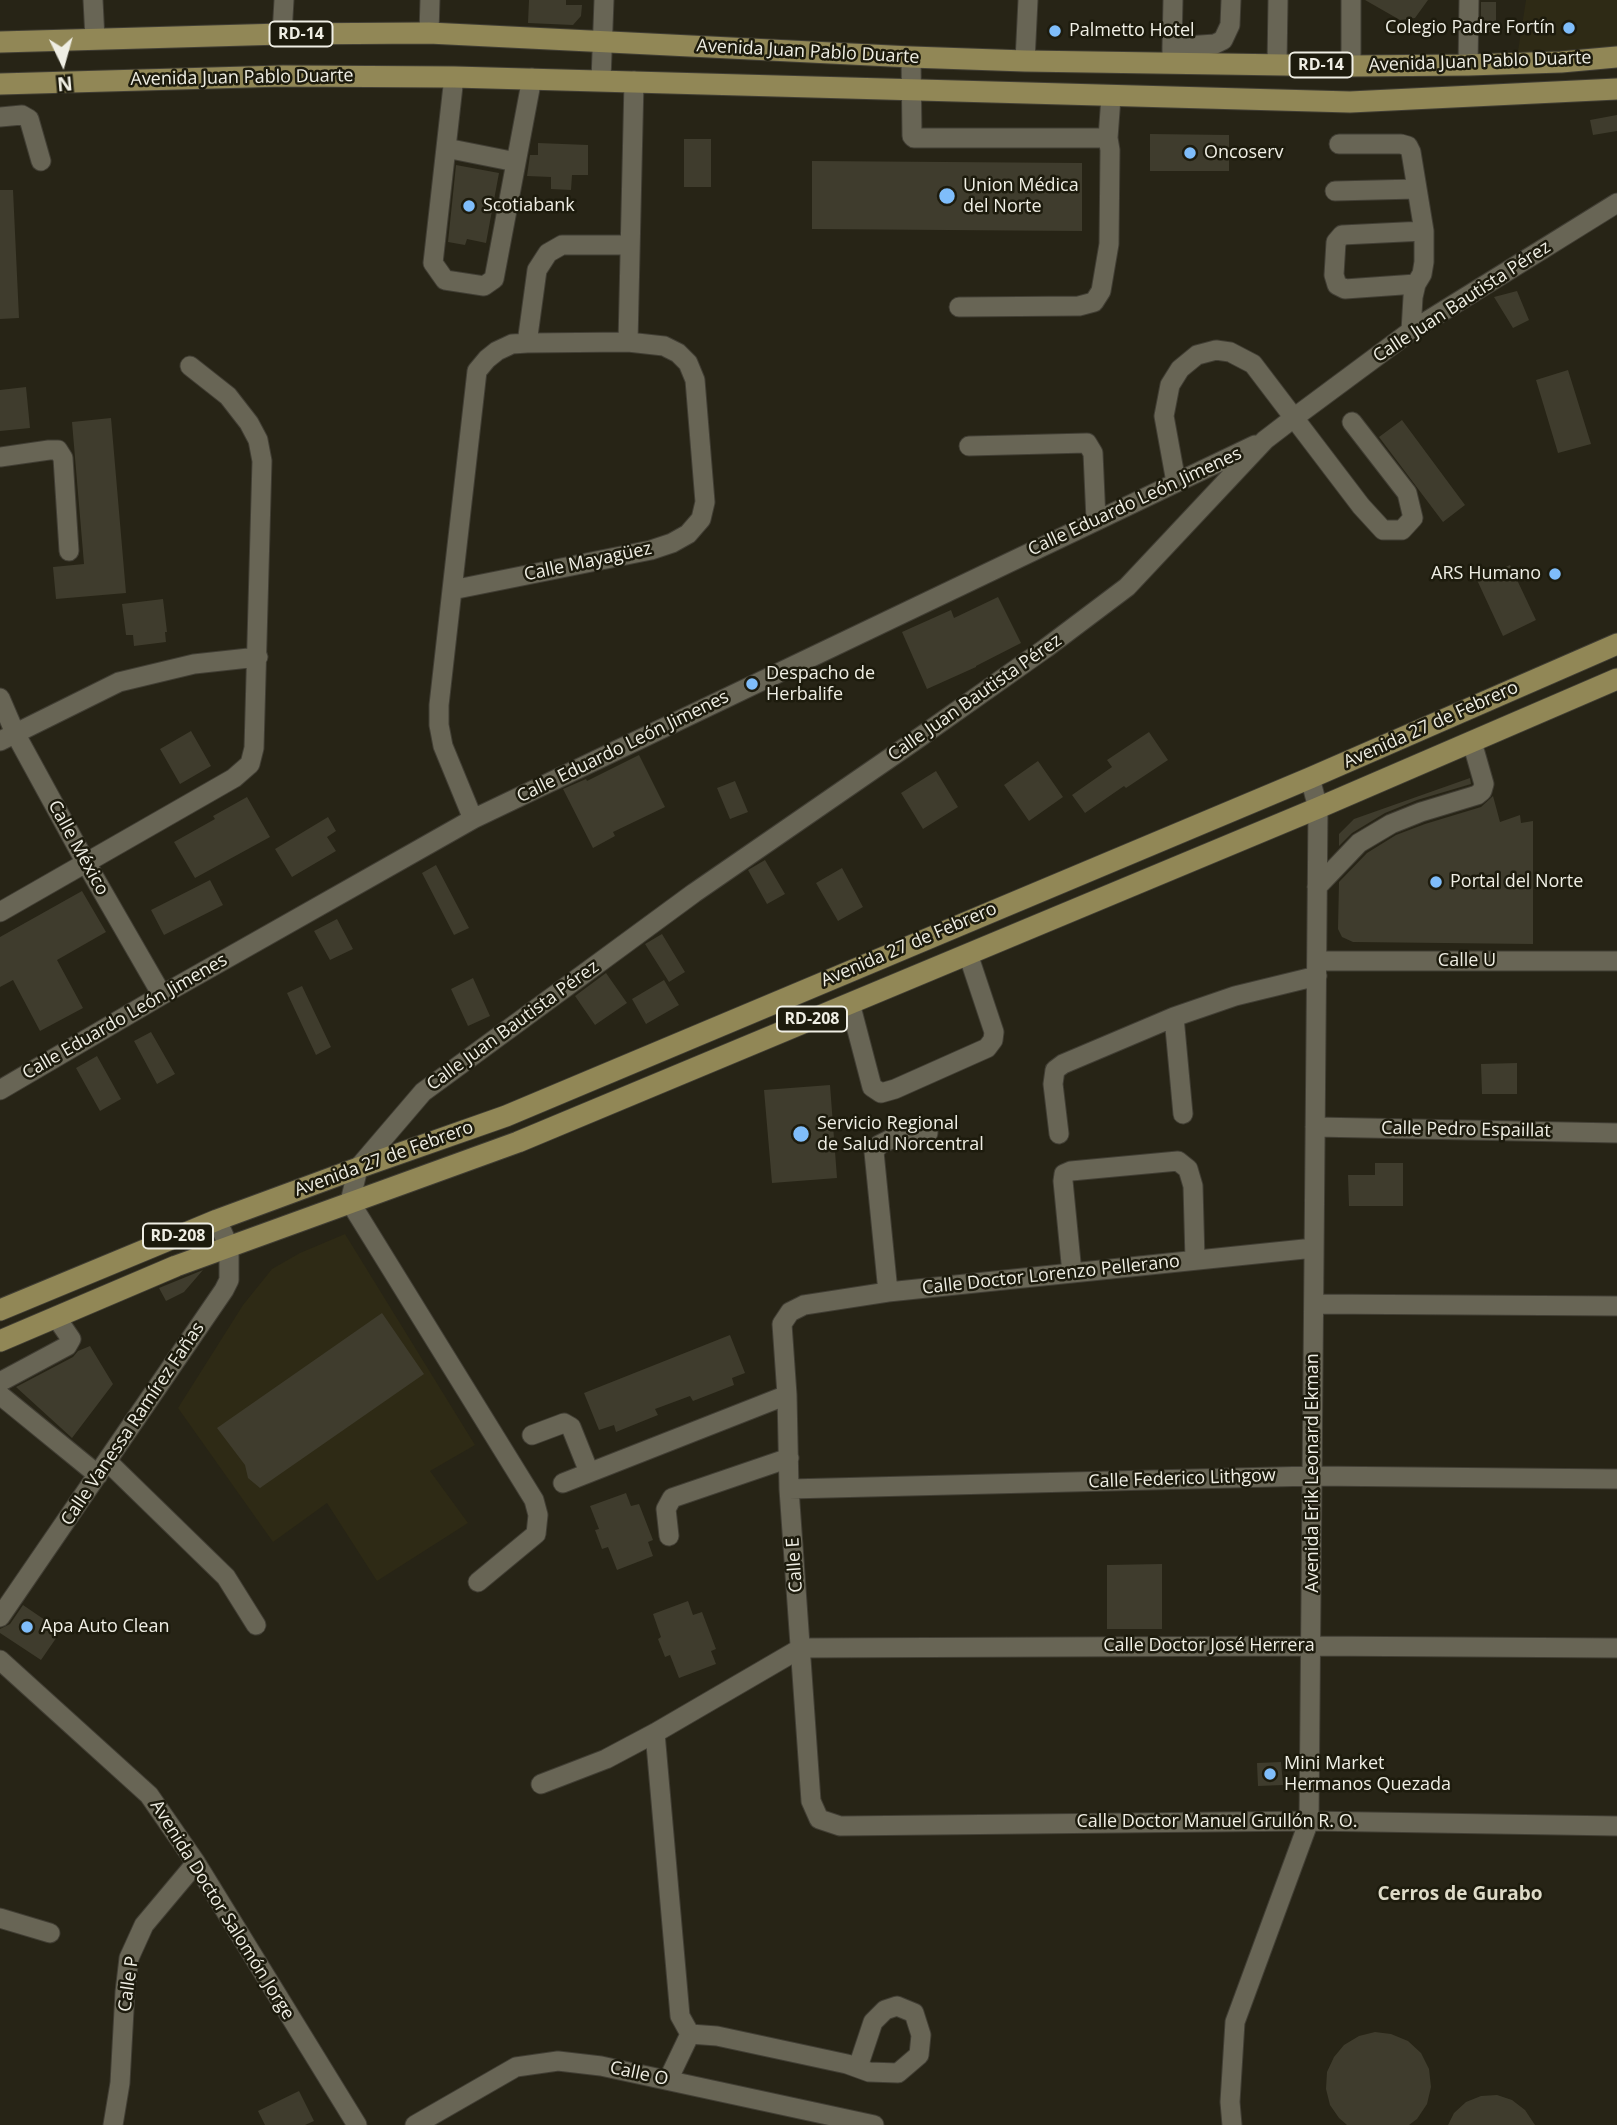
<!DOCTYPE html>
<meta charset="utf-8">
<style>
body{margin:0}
#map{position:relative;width:1617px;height:2125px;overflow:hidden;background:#272416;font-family:"Open Sans",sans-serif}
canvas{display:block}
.north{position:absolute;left:28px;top:28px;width:70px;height:70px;-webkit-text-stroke:5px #1d1b0d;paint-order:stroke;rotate:175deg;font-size:19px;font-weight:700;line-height:28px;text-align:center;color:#efeee4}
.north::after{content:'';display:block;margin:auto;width:24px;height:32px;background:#efeee4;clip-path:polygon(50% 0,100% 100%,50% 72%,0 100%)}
</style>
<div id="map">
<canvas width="1617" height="2125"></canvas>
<div class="north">N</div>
</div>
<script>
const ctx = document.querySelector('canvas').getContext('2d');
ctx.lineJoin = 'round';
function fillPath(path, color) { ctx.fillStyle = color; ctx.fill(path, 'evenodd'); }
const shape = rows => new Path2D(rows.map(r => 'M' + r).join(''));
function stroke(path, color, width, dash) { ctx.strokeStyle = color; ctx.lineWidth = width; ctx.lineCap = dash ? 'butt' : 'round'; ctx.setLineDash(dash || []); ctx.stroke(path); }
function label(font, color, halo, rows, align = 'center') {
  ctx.font = font + ' "Open Sans",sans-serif'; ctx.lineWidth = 5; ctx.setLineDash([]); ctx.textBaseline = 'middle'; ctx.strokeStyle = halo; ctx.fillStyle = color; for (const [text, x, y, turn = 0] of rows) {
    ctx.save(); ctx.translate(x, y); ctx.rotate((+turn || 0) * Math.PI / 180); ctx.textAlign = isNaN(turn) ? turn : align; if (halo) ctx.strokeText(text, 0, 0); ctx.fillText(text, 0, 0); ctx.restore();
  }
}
const built = shape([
 [1526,0,1617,0,1617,57,1516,64],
 [345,1234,475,1445,430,1471,468,1523,377,1581,327,1503,273,1542,178,1408,243,1305,272,1269,300,1253]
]);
const building = shape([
 [529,0,566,0,566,5,582,5,581,16,573,25,528,23],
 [1365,0,1428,0,1415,18,1400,20],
 [1481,2,1496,2,1496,32,1481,32],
 [1617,115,1617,131,1593,135,1590,120],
 [1150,134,1229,135,1229,171,1150,171],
 [684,139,711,139,711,187,684,187],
 [538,143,588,145,588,175,572,175,571,190,551,189,551,177,527,176,530,155,538,155],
 [812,161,1082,163,1082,231,812,229],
 [456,165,499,173,486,243,467,239,465,245,448,242],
 [0,190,13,190,19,318,0,319],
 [1517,291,1529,320,1513,328,1494,297],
 [1568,370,1591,444,1558,453,1536,380],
 [26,387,30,428,0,431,0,390],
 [111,418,126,593,56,599,53,567,84,564,72,422],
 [1402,420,1465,505,1443,522,1379,437],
 [1510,565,1536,620,1503,636,1477,580],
 [998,597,1021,643,976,666,976,667,927,689,902,632,951,610,954,618],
 [163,599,167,632,165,632,166,642,134,646,133,635,126,635,122,604],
 [191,731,211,766,180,784,160,749],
 [1149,732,1168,760,1126,788,1124,786,1085,813,1072,795,1112,767,1107,760],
 [639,755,665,807,613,832,615,836,593,848,563,789,586,779,587,781],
 [1038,761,1063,797,1029,821,1004,785],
 [936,771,958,807,923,829,901,793],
 [1470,778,1471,784,1417,800,1385,813,1352,833,1339,846,1339,834,1354,819],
 [735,781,748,812,730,819,717,788],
 [1493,796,1500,822,1520,815,1521,823,1533,821,1533,944,1353,942,1342,937,1338,929,1339,882,1367,853,1396,835,1425,824,1481,807],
 [247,797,270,837,195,878,174,842,215,819,213,816],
 [328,817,336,831,327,837,336,851,292,877,275,849],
 [765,860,785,894,767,904,748,870],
 [436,865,469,928,454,935,422,873],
 [842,868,863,907,838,921,816,883],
 [210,880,223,905,164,935,151,910],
 [82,891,106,932,57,960,83,1008,40,1031,13,980,0,987,0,937],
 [337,919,353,949,330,960,314,931],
 [662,934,685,972,669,982,645,944],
 [606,973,627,1003,595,1025,575,996],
 [473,978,490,1016,468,1026,451,989],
 [664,980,679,1005,646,1024,632,999],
 [302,986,331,1047,316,1055,287,993],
 [151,1032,175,1074,157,1084,134,1041],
 [97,1056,121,1099,100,1111,76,1068],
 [1517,1063,1517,1094,1482,1094,1481,1064],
 [830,1085,837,1178,772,1183,764,1090],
 [1375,1163,1403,1163,1403,1206,1349,1206,1348,1175,1375,1175],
 [203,1270,184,1292,166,1301,159,1288],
 [382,1313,424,1374,260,1488,248,1478,245,1465,217,1428],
 [730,1335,745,1373,732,1378,734,1385,693,1401,690,1396,655,1409,658,1415,616,1432,614,1425,599,1430,584,1393],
 [90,1346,113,1384,72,1438,16,1387,73,1357,78,1351],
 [626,1493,631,1506,639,1504,653,1540,648,1542,653,1556,617,1570,608,1547,602,1549,595,1530,599,1529,590,1506],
 [1162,1564,1162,1629,1107,1629,1107,1565],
 [688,1601,693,1615,702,1612,716,1649,711,1651,716,1664,679,1678,670,1655,665,1657,658,1639,661,1637,653,1614],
 [23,1605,61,1631,41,1660,0,1633,0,1629,10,1624],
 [1281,1762,1283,1785,1258,1786,1257,1763],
 [1375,2032,1391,2034,1408,2041,1421,2053,1429,2069,1431,2087,1427,2104,1417,2119,1409,2125,1347,2125,1339,2118,1330,2105,1326,2089,1327,2072,1334,2057,1344,2045,1359,2036],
 [299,2091,314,2121,305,2125,265,2125,258,2111],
 [1497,2095,1512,2100,1525,2110,1535,2125,1448,2125,1454,2113,1466,2102,1481,2096]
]);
const minor = shape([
 [93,0,95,39],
 [429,33,430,0],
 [282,34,284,0],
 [1172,47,1173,0],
 [911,57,912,136,914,138,1108,138,1110,150,1109,244,1101,291,1094,302,1079,306,959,307],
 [1025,61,1028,0],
 [1172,63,1172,47,1215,44,1223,40,1230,25,1231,0],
 [1277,64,1278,0],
 [1468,65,1469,0],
 [1351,66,1351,0],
 [454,77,433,263,445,280,484,286,494,279,532,78],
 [601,80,604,0],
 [0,117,22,115,29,119,41,161],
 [1108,138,1111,97],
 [1339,144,1401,144,1408,146,1411,152,1424,231,1424,262,1422,274,1416,284,1413,297,1411,331],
 [446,148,516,162],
 [1335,191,1416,189],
 [1416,284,1345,289,1337,285,1334,275,1336,242,1342,235,1424,231],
 [628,342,634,81],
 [527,343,537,270,548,253,562,245,630,245],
 [969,446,1087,443,1093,453,1096,520],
 [0,457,49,450,58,450,63,458,69,551],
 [1176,482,1164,416,1170,385,1180,369,1197,355,1216,350,1230,352,1253,364,1361,506,1383,530,1402,530,1413,518,1407,493,1352,422],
 [452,590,651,550,672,543,688,534,701,519,705,502,695,380,688,363,678,353,664,346,628,342,527,343,512,344,497,351,487,359,477,371,452,590,439,705,439,725,443,746,473,819],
 [0,698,15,733,86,863,162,995],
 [0,741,119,682,194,664,258,657],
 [1317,887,1359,843,1391,824,1421,812,1477,795,1482,791,1484,784,1472,742],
 [0,912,234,778,250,764,254,748,262,461,258,440,249,423,228,396,190,366],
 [1317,961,1617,961],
 [850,1003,872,1087,881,1093,895,1089,987,1048,993,1040,994,1032,968,954],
 [1174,1017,1183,1114],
 [0,1090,162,995,473,819,1255,445],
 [1315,1127,1617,1133],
 [1059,1134,1053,1084,1055,1070,1063,1064,1174,1017,1235,996,1317,976],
 [1314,1248,888,1292,804,1305,790,1312,782,1324,787,1395,789,1489,811,1801,819,1819,840,1826,1309,1821,1617,1826],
 [1072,1273,1063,1181,1064,1174,1071,1171,1178,1161,1188,1169,1193,1186,1195,1260],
 [888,1292,874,1152,879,1145,889,1140,928,1133],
 [1314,1304,1617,1306],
 [0,1382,67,1346,71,1339,56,1317],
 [0,1395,98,1475],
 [532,1435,564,1423,571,1427,589,1472],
 [108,1462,226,1577,256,1625],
 [563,1483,787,1395],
 [789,1489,1313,1476,1617,1479],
 [669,1536,666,1509,672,1498,789,1458],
 [478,1582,536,1534,538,1515,534,1500,350,1202,358,1168,423,1092,694,893,913,742,1046,648,1127,587,1265,440,1295,417,1411,331,1617,203],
 [0,1617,224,1290,229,1280,229,1247,217,1220],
 [0,1660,149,1795,196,1863,357,2125],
 [655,1733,680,2016,690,2034,717,2036,847,2064,869,2072,898,2073,919,2055,921,2035,914,2013,897,2006,885,2010,873,2022,858,2067],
 [541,1784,606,1759,655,1733,801,1648,1311,1646,1617,1648],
 [0,1918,50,1933],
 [668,2080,690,2034],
 [113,2125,120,2083,125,1992,129,1958,144,1925,196,1863],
 [415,2125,516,2067,558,2061,601,2066,874,2125],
 [1232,2125,1230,2102,1235,2022,1309,1821,1318,808,1310,778]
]);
const major = shape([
 [0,42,282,34,429,33,911,57,1025,61,1351,66,1468,65,1561,62,1617,57],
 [0,84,283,76,454,77,1350,102,1617,89],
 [0,1310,217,1220,358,1168,506,1116,1310,778,1617,644],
 [0,1341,176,1266,518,1142,1318,808,1617,679]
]);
const markers = [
 [1569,28,7,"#7fbdfa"],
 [1055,31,7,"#7fbdfa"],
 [1190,153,7,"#7fbdfa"],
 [947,196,9,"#7fbdfa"],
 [469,206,7,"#7fbdfa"],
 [1555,574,7,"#7fbdfa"],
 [752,684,7,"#7fbdfa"],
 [1436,882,7,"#7fbdfa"],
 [801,1134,9,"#7fbdfa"],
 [27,1627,7,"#7fbdfa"],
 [1270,1774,7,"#7fbdfa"]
];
const shields = [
 [301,34,63],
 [1321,65,63],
 [812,1019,70],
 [178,1236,70]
];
const shieldNames = [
 ["RD-14",301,34],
 ["RD-14",1321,65],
 ["RD-208",812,1019],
 ["RD-208",178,1236]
];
const poiNames = [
 ["Colegio Padre Fortín",1555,28,"right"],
 ["Palmetto Hotel",1069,31],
 ["Oncoserv",1204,153],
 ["Union Médica",963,186],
 ["del Norte",963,207],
 ["Scotiabank",483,206],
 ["ARS Humano",1541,574,"right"],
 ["Despacho de",766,674],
 ["Herbalife",766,695],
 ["Portal del Norte",1450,882],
 ["Servicio Regional",817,1124],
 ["de Salud Norcentral",817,1145],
 ["Apa Auto Clean",41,1627],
 ["Mini Market",1284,1764],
 ["Hermanos Quezada",1284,1785]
];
const streetNames = [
 ["Avenida Juan Pablo Duarte",808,52,3],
 ["Avenida Juan Pablo Duarte",1480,62,-2],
 ["Avenida Juan Pablo Duarte",242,78,-1],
 ["Calle Juan Bautista Pérez",1462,302,-33],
 ["Calle Eduardo León Jimenes",1135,502,-25],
 ["Calle Mayagüez",588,562,-12],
 ["Calle Juan Bautista Pérez",975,698,-35],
 ["Avenida 27 de Febrero",1431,725,-24],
 ["Calle Eduardo León Jimenes",623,747,-26],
 ["Calle México",78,848,61],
 ["Avenida 27 de Febrero",909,945,-23],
 ["Calle U",1467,961],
 ["Calle Eduardo León Jimenes",125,1017,-30],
 ["Calle Juan Bautista Pérez",513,1026,-36],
 ["Calle Pedro Espaillat",1466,1130,1],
 ["Avenida 27 de Febrero",384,1159,-20],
 ["Calle Doctor Lorenzo Pellerano",1051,1275,-6],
 ["Calle Vanessa Ramírez Fañas",133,1424,-56],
 ["Avenida Erik Leonard Ekman",1313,1473,-90],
 ["Calle Federico Lithgow",1182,1479,-2],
 ["Calle E",795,1565,-94],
 ["Calle Doctor José Herrera",1209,1646],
 ["Calle Doctor Manuel Grullón R. O.",1217,1822],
 ["Avenida Doctor Salomón Jorge",222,1910,58],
 ["Calle P",129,1984,-82],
 ["Calle O",639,2074,12]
];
const neighbourhoodNames = [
 ["Cerros de Gurabo",1460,1895]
];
fillPath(built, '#2e2a15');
fillPath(building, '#3f3c2d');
stroke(minor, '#413e34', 21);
stroke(major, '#413e34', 23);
stroke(minor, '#686555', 19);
stroke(major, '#918756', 21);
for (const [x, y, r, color] of markers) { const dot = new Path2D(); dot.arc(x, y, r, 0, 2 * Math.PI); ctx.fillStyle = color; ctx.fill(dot); stroke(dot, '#1d1b0d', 2.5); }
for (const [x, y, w] of shields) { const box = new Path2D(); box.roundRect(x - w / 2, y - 12.5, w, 25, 5); ctx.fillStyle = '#1d1b0d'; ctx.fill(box); stroke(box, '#efeee4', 2); }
label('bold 16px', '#efeee4', null, shieldNames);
label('18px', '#efeee4', '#1d1b0d', poiNames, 'left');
label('18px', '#efeee4', '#1d1b0d', streetNames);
label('bold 19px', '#dedbc8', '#1d1b0d', neighbourhoodNames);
</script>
